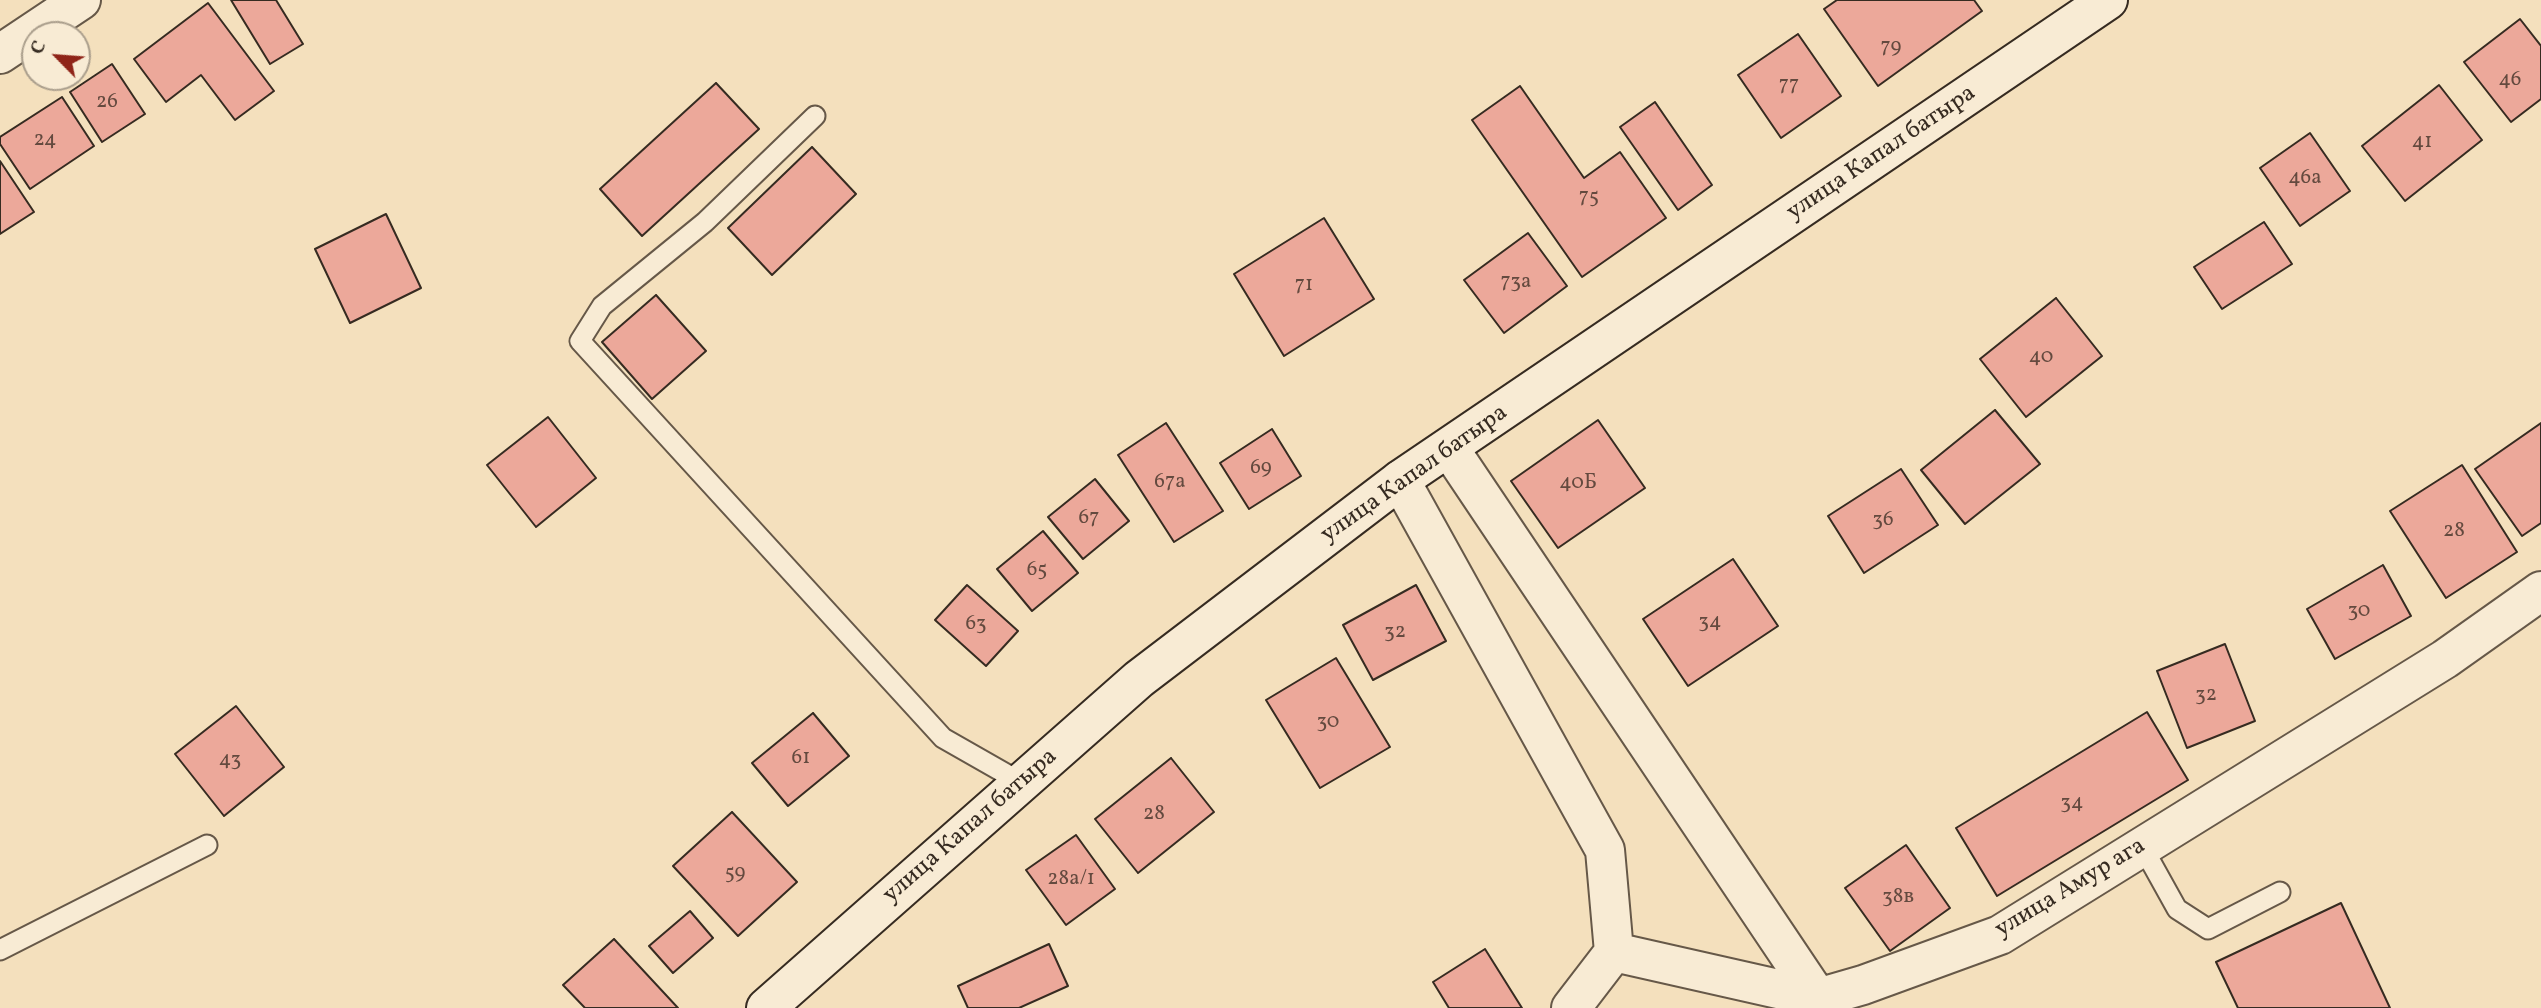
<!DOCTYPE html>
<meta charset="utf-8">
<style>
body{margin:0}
#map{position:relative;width:2541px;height:1008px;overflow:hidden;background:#f4e0bd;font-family:Vollkorn,serif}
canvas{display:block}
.north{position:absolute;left:21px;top:21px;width:70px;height:70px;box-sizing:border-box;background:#f8ebd4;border:2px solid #aa9e8c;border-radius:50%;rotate:295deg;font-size:19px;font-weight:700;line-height:28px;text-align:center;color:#362b21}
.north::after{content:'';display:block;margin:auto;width:24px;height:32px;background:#8f2418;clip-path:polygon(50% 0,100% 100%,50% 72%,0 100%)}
</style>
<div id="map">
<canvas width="2541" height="1008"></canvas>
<div class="north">С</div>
</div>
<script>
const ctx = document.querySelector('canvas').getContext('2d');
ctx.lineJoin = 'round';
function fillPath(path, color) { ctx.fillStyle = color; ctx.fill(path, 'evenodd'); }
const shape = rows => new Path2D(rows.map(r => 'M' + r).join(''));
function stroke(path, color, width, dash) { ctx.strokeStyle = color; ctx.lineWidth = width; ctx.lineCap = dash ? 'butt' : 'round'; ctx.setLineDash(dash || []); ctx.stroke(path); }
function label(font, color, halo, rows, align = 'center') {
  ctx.font = font + ' Vollkorn,serif'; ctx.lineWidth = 7; ctx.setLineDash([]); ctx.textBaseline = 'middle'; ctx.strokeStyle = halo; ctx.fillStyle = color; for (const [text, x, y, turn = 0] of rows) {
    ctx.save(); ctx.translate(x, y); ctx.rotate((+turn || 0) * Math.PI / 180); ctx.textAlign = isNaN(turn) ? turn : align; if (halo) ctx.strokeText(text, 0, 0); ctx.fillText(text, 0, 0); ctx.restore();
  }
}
const building = shape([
 [231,0,276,0,303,44,270,64,231,0],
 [1837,0,1974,0,1982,11,1878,86,1824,9,1837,0],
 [208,3,274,91,235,120,201,75,166,102,134,59,208,3],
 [2520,19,2541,46,2541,99,2511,122,2464,62,2520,19],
 [1798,34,1841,96,1781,138,1738,75,1798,34],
 [112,64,145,114,102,142,70,92,112,64],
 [716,83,759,129,642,236,600,189,716,83],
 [2439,85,2482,140,2405,201,2362,146,2439,85],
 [1520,86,1584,178,1620,152,1666,218,1582,277,1472,120,1520,86],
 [62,97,94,146,30,189,0,144,0,137,62,97],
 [1655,102,1712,185,1678,210,1620,127,1655,102],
 [2310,133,2350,191,2300,226,2260,168,2310,133],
 [812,147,856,194,772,275,728,228,812,147],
 [0,161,34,212,0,234,0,161],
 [386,214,421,288,350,323,315,249,386,214],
 [1324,218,1374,299,1284,356,1234,274,1324,218],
 [2264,222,2292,264,2222,309,2194,267,2264,222],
 [1528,233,1567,286,1504,333,1464,280,1528,233],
 [656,295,706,351,652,399,602,342,656,295],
 [2056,298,2102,356,2026,417,1980,359,2056,298],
 [1995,410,2040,464,1965,524,1921,470,1995,410],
 [548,417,596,478,536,527,487,465,548,417],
 [1598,420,1645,488,1558,548,1511,481,1598,420],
 [1166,423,1223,511,1174,542,1118,455,1166,423],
 [2541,423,2541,523,2522,536,2475,469,2541,423],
 [1272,429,1301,476,1249,509,1220,463,1272,429],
 [2462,465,2517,552,2446,598,2390,511,2462,465],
 [1901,469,1938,525,1864,573,1828,516,1901,469],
 [1095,479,1129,521,1083,559,1048,517,1095,479],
 [1043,531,1078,573,1032,611,997,569,1043,531],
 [1733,559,1778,626,1688,686,1643,619,1733,559],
 [2383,565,2411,616,2335,659,2307,609,2383,565],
 [967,585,1018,631,986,666,935,620,967,585],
 [1416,585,1446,641,1373,680,1343,625,1416,585],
 [2225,644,2255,721,2187,748,2157,671,2225,644],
 [1336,658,1390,747,1320,788,1266,700,1336,658],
 [236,706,284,767,224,816,175,754,236,706],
 [2147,712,2188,780,1997,896,1956,828,2147,712],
 [813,713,849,756,788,806,752,763,813,713],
 [1171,758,1214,812,1138,873,1095,819,1171,758],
 [732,812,797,882,738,936,673,866,732,812],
 [1076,835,1115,889,1066,925,1026,870,1076,835],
 [1906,845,1950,908,1890,951,1845,888,1906,845],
 [2341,903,2390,1008,2238,1008,2216,962,2341,903],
 [690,911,713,938,673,973,649,946,690,911],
 [614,939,678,1008,585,1008,563,985,614,939],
 [1049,944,1068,986,1019,1008,968,1008,958,986,1049,944],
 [1485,949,1522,1008,1449,1008,1433,982,1485,949]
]);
const lane = shape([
 [815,116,705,222,602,306,580,341,943,738,1022,783],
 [2142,846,2177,909,2208,929,2280,892],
 [0,950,207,845]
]);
const street = shape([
 [0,54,81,0],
 [1449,448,1818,998],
 [1400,480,1605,850,1614,952],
 [1571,1008,1614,952,1818,998,1863,985,2000,935,2445,659,2541,591]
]);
const secondary = shape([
 [766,1008,1139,679,1400,480,2108,0]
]);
const numberNames = [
 ["79",1891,48],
 ["46",2510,81],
 ["77",1789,86],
 ["26",107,103],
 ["24",45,141],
 ["41",2422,143],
 ["46а",2305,179],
 ["75",1589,198],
 ["73а",1516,283],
 ["71",1304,286],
 ["40",2041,358],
 ["69",1261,469],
 ["67а",1170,483],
 ["40Б",1578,484],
 ["67",1089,519],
 ["36",1883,521],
 ["28",2454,532],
 ["65",1037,571],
 ["30",2359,612],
 ["34",1710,623],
 ["63",976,625],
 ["32",1395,633],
 ["32",2206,696],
 ["30",1328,723],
 ["61",801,759],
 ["43",230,761],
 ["34",2072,804],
 ["28",1154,815],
 ["59",735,874],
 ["28а/1",1071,880],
 ["38в",1898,898]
];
const streetNames = [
 ["улица Капал батыра",1882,154,-34],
 ["улица Капал батыра",1415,475,-35],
 ["улица Капал батыра",971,827,-41],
 ["улица Амур ага",2071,889,-31]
];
fillPath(building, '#eca89a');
stroke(building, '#362b21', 2);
stroke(lane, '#665848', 23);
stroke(street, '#665848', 42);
stroke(secondary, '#362b21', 42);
stroke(lane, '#f8ebd4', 19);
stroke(street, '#f8ebd4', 38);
stroke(secondary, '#f8ebd4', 38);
label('21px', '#644a3f', null, numberNames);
label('24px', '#362b21', '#f8ebd4', streetNames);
</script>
